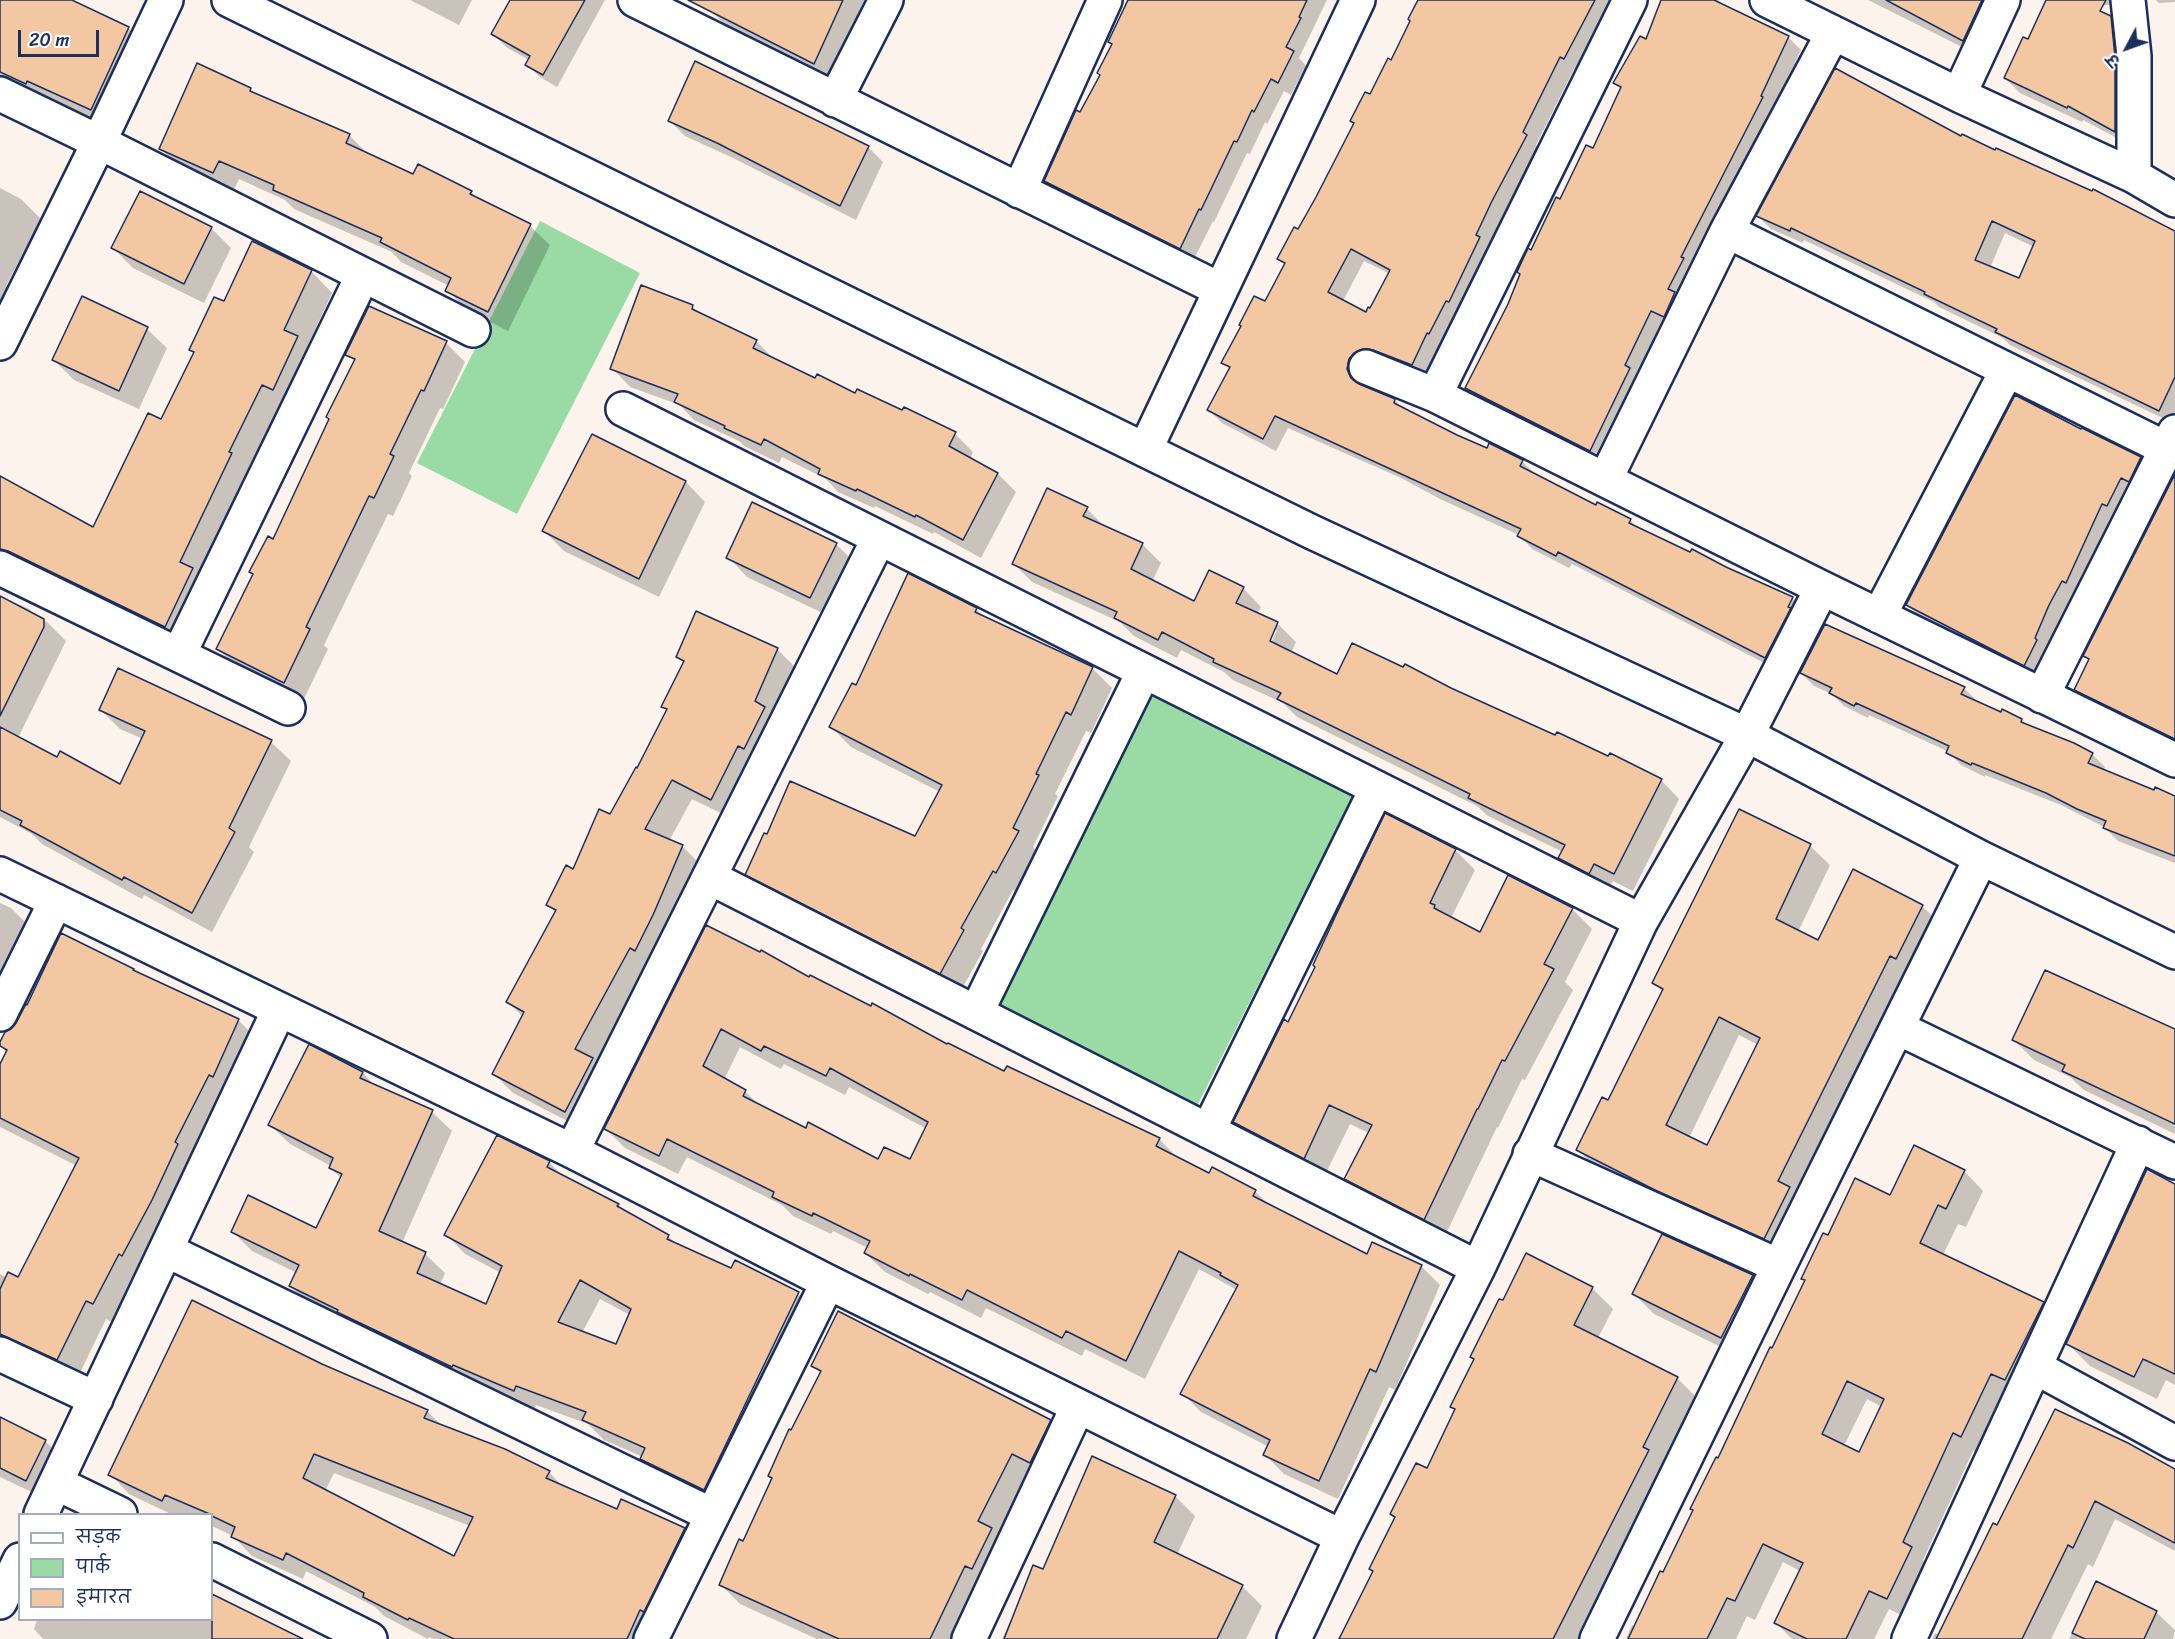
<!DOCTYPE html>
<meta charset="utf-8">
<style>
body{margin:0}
#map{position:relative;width:2175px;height:1639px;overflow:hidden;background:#fcf4ec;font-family:Sriracha,"Playpen Sans Deva",sans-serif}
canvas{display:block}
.legend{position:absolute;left:18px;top:1513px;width:195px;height:108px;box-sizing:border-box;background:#fff;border:2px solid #a4acbf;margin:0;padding:8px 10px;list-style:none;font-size:18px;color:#1b2f5e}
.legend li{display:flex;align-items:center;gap:12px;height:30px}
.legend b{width:30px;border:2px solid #a4acbf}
.north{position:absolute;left:2097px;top:18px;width:60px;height:60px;-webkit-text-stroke:4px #fff;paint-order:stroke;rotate:229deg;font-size:16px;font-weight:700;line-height:24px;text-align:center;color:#1b2f5e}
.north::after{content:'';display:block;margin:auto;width:21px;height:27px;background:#1b2f5e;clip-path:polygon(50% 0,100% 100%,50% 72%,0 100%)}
.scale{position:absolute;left:18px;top:30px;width:81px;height:27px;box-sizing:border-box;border:3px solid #1b2f5e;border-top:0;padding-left:8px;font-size:18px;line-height:21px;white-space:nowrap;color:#1b2f5e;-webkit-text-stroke:4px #fff;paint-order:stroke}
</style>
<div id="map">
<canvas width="2175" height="1639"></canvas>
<ul class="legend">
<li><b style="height:8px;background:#fff"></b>सड़क</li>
<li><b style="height:16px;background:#9adba5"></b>पार्क</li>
<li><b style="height:16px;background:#f2c7a2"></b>इमारत</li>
</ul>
<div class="north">उ</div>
<div class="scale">20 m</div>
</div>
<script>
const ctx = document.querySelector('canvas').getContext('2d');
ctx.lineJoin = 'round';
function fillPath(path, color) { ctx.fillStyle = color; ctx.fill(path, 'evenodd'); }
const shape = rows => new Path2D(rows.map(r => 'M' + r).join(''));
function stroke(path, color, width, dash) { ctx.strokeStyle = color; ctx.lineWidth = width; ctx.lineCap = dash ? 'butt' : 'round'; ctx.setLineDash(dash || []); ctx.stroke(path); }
const green = shape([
 [540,221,640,273,517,514,417,463],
 [1153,693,1354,795,1197,1106,996,1004]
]);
const shadow = shape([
 [0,0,71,0,128,28,148,48,111,129,0,83],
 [410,0,472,0,459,25],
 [511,0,605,0,557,87,540,77,527,64,529,60,506,47,493,34],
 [715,0,865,0,827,76,723,23,710,10],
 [1127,0,1327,0,1299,58,1306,66,1291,95,1284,91,1267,124,1265,122,1250,154,1247,153,1214,222,1213,221,1193,261,1059,194,1046,181,1101,75,1126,8,1124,7],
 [1420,0,1610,0,1608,5,1610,8,1577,71,1574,69,1536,145,1539,149,1504,215,1489,248,1492,251,1443,346,1440,345,1425,377,1361,373,1361,387,1395,400,1403,409,1488,450,1522,461,1535,474,1597,507,1630,520,1638,529,1792,598,1805,612,1778,670,1572,564,1569,568,1532,549,1519,535,1440,499,1401,478,1288,428,1276,451,1222,423,1209,410,1230,369,1223,363,1265,303,1285,265,1279,259,1299,231,1391,62],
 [1364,261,1390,274,1371,310,1366,314,1343,301],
 [1662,0,1718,0,1726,7,1788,37,1801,50,1773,109,1775,111,1604,463,1480,401,1467,388,1509,304,1532,252,1561,201,1594,150,1621,89,1615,83,1646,41],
 [1868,0,2007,0,1978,55],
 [2048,0,2131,0,2128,4,2087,6,2110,17,2125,32,2130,145,2083,120,2082,122,2020,93,2005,78,2028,41],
 [2156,0,2175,0,2175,33,2175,2,2159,3],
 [250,90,257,96,349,135,370,156,413,176,418,166,471,192,480,201,530,226,550,245,508,331,467,310,447,290,449,286,401,262,392,252,294,209,285,200,239,179,233,192,180,168,160,148],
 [670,121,868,147,883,162,856,220,733,158,685,136],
 [1962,138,2175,237,2175,417,2173,423,2010,345,2003,338,1939,307,1934,302,1804,240,1803,243,1771,229,1758,216],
 [2005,233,2034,247,2019,280,1990,268],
 [0,188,21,199,41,219,6,286,11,291,0,313],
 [211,228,231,248,204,303,133,268,113,248],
 [311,271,332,293,307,347,319,359,187,648,0,558,0,478,94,529,161,421,195,354,191,350,225,303],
 [83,298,147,329,167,348,139,409,74,380,54,360],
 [692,306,701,315,756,341,775,360,815,380,955,434,973,452,970,459,998,474,1016,492,981,558,934,532,933,534,875,506,874,508,838,492,826,479,782,457,779,463,744,446,739,441,694,420,680,405,630,387,612,368],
 [446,343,465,362,443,409,440,408,409,473,412,476,393,516,388,514,324,645,328,649,303,701,237,668,218,649,273,541,331,419,355,362,347,354],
 [2082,430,2140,458,2153,471,2079,595,2075,593,2038,678,1921,618,1907,605],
 [592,436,686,482,705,502,659,597,564,551,544,531],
 [2175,477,2175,744,2088,702,2075,689,2090,660,2085,656],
 [1087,509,1105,527,1142,544,1161,563,1152,582,1194,603,1243,588,1261,607,1257,614,1278,624,1296,642,1291,653,1338,676,1451,690,1556,737,1661,780,1679,799,1633,891,1613,881,1608,891,1578,876,1560,858,1563,852,1488,816,1477,806,1297,717,1283,703,1233,680,1224,672,1181,650,1177,658,1134,636,1120,622,1032,582,1014,564],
 [1274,630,1277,630,1269,648,1266,647],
 [836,544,856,564,831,617,747,577,728,557],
 [909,575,976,609,986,619,1092,668,1112,688,1091,733,1086,731,1055,794,1058,796,1033,847,1038,852,1016,892,1013,890,981,949,983,951,960,992,767,894,747,874,915,838,940,792,851,747,831,727,856,687],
 [0,596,29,609,36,616,47,622,66,641,18,738,57,759,121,786,143,739,120,729,100,709,271,742,291,761,249,847,254,852,212,932,144,895,142,899,42,844,32,834,0,817],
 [777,649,797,669,731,818,692,799,669,841,683,847,702,866,585,1130,513,1093,494,1074,523,1017,508,1002,556,913,548,905,574,871,611,816,638,770,667,711,663,706,684,663,677,657],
 [1801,673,1964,688,1977,701,2001,715,2022,720,2028,726,2092,754,2105,767,2103,771,2175,798,2175,863,2118,841,2104,827,2061,805,1985,775,1985,777,1961,765,1947,751,1869,715,1868,718,1844,706,1832,694,1814,686],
 [1810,846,1830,865,1798,932,1819,942,1922,906,1942,926,1784,1257,1598,1170,1578,1150,1608,1102,1663,992,1654,983],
 [1739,1035,1758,1045,1707,1147,1689,1138],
 [1455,850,1475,870,1451,918,1481,934,1572,909,1592,929,1565,982,1573,990,1525,1080,1522,1079,1498,1128,1497,1127,1444,1238,1366,1199,1346,1179,1369,1133,1350,1124,1324,1177,1255,1142,1235,1122,1289,1024],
 [0,903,11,908,31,928,8,977,0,973],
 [707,927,947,1046,1159,1139,1178,1158,1209,1175,1255,1191,1271,1207,1367,1256,1421,1266,1440,1285,1395,1390,1389,1387,1338,1499,1284,1474,1265,1455,1269,1447,1201,1412,1182,1393,1237,1290,1199,1269,1145,1379,1085,1349,1082,1356,986,1308,981,1318,930,1292,928,1294,885,1272,865,1253,868,1248,833,1231,831,1234,793,1216,782,1205,687,1157,678,1174,625,1148,606,1129],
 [740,1047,781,1069,784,1064,845,1095,849,1087,927,1129,911,1161,878,1161,806,1130,762,1108,745,1091,724,1080],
 [62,936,133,970,137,974,238,1020,258,1040,114,1323,106,1319,77,1379,0,1341,0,1274,7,1278,19,1279,77,1166,0,1127,0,1067,7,1053,0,1045,18,1024],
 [2175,1030,2175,1134,2084,1090,2070,1077,2034,1060,2014,1040],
 [310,1046,363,1073,376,1087,432,1112,452,1131,402,1243,425,1254,445,1273,440,1285,487,1306,501,1273,465,1254,446,1234,549,1162,564,1178,618,1205,624,1211,668,1236,678,1245,732,1270,735,1262,798,1294,818,1313,724,1509,662,1479,642,1459,643,1457,604,1440,588,1424,536,1405,534,1410,473,1383,310,1306,290,1286,297,1273,252,1251,232,1231,317,1230,341,1178,330,1168,331,1166,290,1144,270,1125],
 [600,1299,630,1315,617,1346,582,1333],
 [1964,1171,1983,1191,1966,1227,1958,1224,1943,1255,2043,1304,2062,1323,1981,1455,1973,1451,1923,1560,1931,1568,1907,1618,1889,1609,1874,1639,1792,1639,1776,1623,1800,1571,1783,1562,1755,1620,1747,1616,1736,1639,1626,1639,1632,1625,1635,1626,1664,1574,1806,1281,1803,1278,1829,1237,1891,1197],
 [1867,1399,1882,1407,1859,1454,1844,1446],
 [2175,1186,2175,1385,2166,1380,2157,1399,2090,1366,2068,1344],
 [1526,1255,1592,1288,1613,1309,1598,1338,1677,1378,1697,1398,1583,1639,1338,1639,1339,1636,1342,1638,1374,1572,1371,1569,1396,1519,1392,1514,1427,1470,1456,1411,1452,1406],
 [1752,1276,1772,1296,1741,1357,1654,1314,1634,1294],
 [321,1365,427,1411,443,1427,549,1472,563,1487,618,1511,684,1529,704,1549,656,1639,434,1639,429,1637,428,1639,384,1616,375,1607,306,1571,303,1579,252,1556,233,1536,212,1526,212,1514,171,1514,129,1494,110,1474],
 [334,1473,470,1526,454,1558,325,1491],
 [813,1365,1050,1422,1070,1442,959,1639,817,1639,740,1604,720,1584,743,1543,773,1480,769,1476,821,1374],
 [0,1418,45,1441,65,1461,46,1499,0,1477],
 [2175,1471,2175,1551,2115,1519,2093,1567,2088,1564,2051,1639,1932,1639,1935,1633,1940,1635,1997,1527],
 [1175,1496,1195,1516,1177,1555,1242,1586,1262,1606,1246,1639,1002,1639,1011,1619,1013,1620,1044,1571],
 [2097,1583,2156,1612,2175,1630,2173,1639,2069,1639],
 [212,1596,300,1639,43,1639,34,1629,37,1620,212,1620]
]);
const building = shape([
 [0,0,72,0,129,27,91,110,27,81,26,84,0,72,0,0],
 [510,0,585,0,543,75,525,65,530,56,491,34,510,0],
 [688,0,843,0,814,64,688,0],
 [1128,0,1307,0,1299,17,1301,18,1286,47,1294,51,1278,83,1271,79,1254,112,1252,110,1237,142,1234,141,1201,210,1199,209,1180,249,1044,181,1076,110,1080,112,1100,75,1097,73,1112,44,1108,42,1128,0],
 [1418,0,1595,0,1564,59,1560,57,1523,132,1527,135,1492,201,1476,235,1480,237,1449,302,1446,301,1429,334,1427,333,1412,365,1373,350,1363,349,1354,353,1349,359,1347,369,1351,378,1359,384,1395,399,1394,403,1457,435,1487,448,1489,443,1523,460,1520,466,1596,505,1597,502,1631,519,1629,523,1690,552,1692,549,1726,567,1793,597,1788,607,1791,608,1765,658,1558,552,1556,556,1517,536,1521,529,1275,416,1263,439,1207,410,1230,367,1221,363,1241,326,1239,325,1254,296,1265,301,1285,263,1277,259,1294,227,1298,229,1316,197,1354,123,1350,121,1365,92,1370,94,1388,58,1391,60,1410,21,1408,19,1418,0],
 [1351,249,1390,270,1370,308,1368,307,1366,312,1328,292,1351,249],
 [1661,0,1714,0,1789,36,1761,96,1763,97,1681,257,1684,258,1668,289,1675,292,1664,317,1651,311,1625,365,1630,368,1590,451,1465,388,1508,304,1520,274,1517,272,1528,248,1531,250,1556,197,1560,199,1586,145,1593,148,1621,87,1613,83,1640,36,1646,39,1661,0],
 [1886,0,1982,0,1963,41,1886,0],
 [2046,0,2106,0,2100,11,2111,16,2115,57,2115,132,2068,106,2067,108,2004,78,2023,37,2028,39,2046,0],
 [695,61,869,146,840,206,717,143,668,121,695,61],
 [197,63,251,88,250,91,350,134,346,143,413,174,418,164,472,191,470,194,531,224,488,312,445,291,451,278,380,242,382,238,273,190,274,185,219,161,213,173,159,149,197,63],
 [1835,68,1961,136,1962,134,1995,150,1996,148,2092,191,2093,189,2175,231,2175,377,2159,411,1995,332,1997,329,1924,294,1925,292,1791,228,1790,231,1756,216,1835,68],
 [1992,221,2035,241,2019,278,1975,260,1992,221],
 [140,191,212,227,184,284,111,248,140,191],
 [252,241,312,270,284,330,298,336,273,390,262,385,229,452,232,453,180,562,193,568,165,627,8,551,0,549,0,476,93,527,148,413,161,419,194,352,189,350,214,297,224,301,252,241],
 [641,285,693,305,692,309,757,340,753,348,815,378,817,374,855,393,857,389,902,410,904,407,956,432,949,446,998,473,963,540,916,515,915,517,857,489,856,491,818,474,820,469,764,439,761,445,724,428,725,426,674,402,678,394,610,369,641,285],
 [82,296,148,327,119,391,52,360,82,296],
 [369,306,447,341,424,391,421,390,390,454,394,456,374,498,369,496,306,627,310,629,284,683,216,649,253,574,249,572,268,536,273,539,329,419,326,417,355,359,345,355,369,306],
 [2015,395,2081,429,2082,428,2141,457,2129,482,2121,478,2107,506,2102,504,2066,583,2062,581,2049,605,2035,638,2037,640,2024,666,1906,605,2015,395],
 [592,434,686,481,639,579,542,531,592,434],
 [2175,474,2175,739,2074,690,2089,659,2083,656,2175,474],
 [1047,488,1088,507,1083,516,1143,543,1131,569,1194,601,1209,570,1244,587,1236,603,1278,622,1270,641,1337,674,1352,643,1403,667,1405,664,1451,688,1555,735,1557,732,1608,756,1610,753,1662,779,1614,874,1594,864,1589,874,1558,858,1565,845,1468,798,1470,794,1277,699,1281,693,1213,662,1214,659,1162,632,1158,640,1114,618,1117,612,1012,564,1047,488],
 [752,502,837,543,810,598,726,558,752,502],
 [908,573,977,608,975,612,1093,667,1071,715,1066,712,1036,774,1039,775,1013,828,1019,831,996,873,993,871,961,928,964,930,940,974,745,875,764,833,767,834,790,781,915,836,942,785,829,727,852,683,856,685,908,573],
 [0,596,44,619,44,627,0,716,0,596],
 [696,611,778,648,755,701,765,707,744,749,738,746,711,800,672,780,645,829,683,845,653,915,635,951,630,948,575,1049,593,1058,565,1112,492,1074,524,1012,506,1002,556,910,546,905,566,865,573,869,599,809,610,814,636,767,637,768,667,709,661,707,684,661,676,657,696,611],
 [1825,624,1965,687,1961,694,2001,712,2002,709,2022,719,2021,722,2074,743,2093,753,2088,763,2154,790,2155,787,2175,796,2175,856,2103,828,2106,821,2077,809,2046,793,1972,763,1971,765,1946,753,1949,746,1856,703,1854,706,1829,693,1832,688,1800,673,1825,624],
 [118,668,272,740,229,828,235,832,192,913,124,877,122,880,20,825,22,821,0,810,0,727,57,757,60,751,120,784,145,731,99,710,118,668],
 [1739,809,1811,844,1776,919,1818,940,1853,869,1923,905,1896,959,1890,956,1778,1181,1790,1187,1764,1239,1655,1190,1576,1150,1602,1097,1608,1100,1663,989,1652,983,1739,809],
 [1719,1017,1760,1038,1707,1145,1666,1125,1719,1017],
 [1385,813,1456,849,1430,903,1435,905,1434,908,1480,932,1508,875,1573,908,1544,964,1554,969,1505,1061,1502,1060,1478,1109,1477,1109,1424,1220,1344,1179,1372,1125,1329,1105,1304,1159,1233,1122,1284,1019,1288,1022,1315,967,1313,965,1336,915,1385,813],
 [706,925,760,952,761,950,809,977,810,975,871,1006,872,1003,947,1044,948,1043,1004,1071,1007,1066,1160,1138,1156,1146,1209,1173,1212,1167,1256,1190,1253,1196,1367,1254,1372,1242,1422,1265,1376,1372,1370,1369,1319,1481,1263,1455,1270,1440,1180,1394,1238,1285,1220,1275,1221,1273,1179,1251,1126,1361,1066,1331,1062,1338,967,1290,962,1300,910,1274,909,1276,864,1253,870,1241,813,1213,812,1216,772,1197,774,1192,667,1139,659,1156,604,1129,706,925],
 [721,1029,761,1051,764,1046,826,1076,830,1068,928,1122,910,1159,884,1147,878,1159,808,1122,806,1128,743,1096,746,1090,703,1066,721,1029],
 [61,933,134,969,133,970,239,1019,213,1077,209,1075,175,1142,178,1144,152,1200,122,1256,119,1254,93,1304,86,1301,57,1360,0,1334,0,1289,8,1272,18,1277,79,1158,0,1118,0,1064,7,1050,0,1046,0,1042,5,1032,11,1029,16,1023,26,1004,27,1005,61,933],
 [2045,970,2175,1029,2175,1124,2062,1071,2065,1065,2012,1040,2045,970],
 [309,1044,363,1072,360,1078,433,1110,379,1231,426,1252,417,1273,486,1304,502,1266,444,1235,497,1135,550,1161,547,1167,619,1204,617,1206,669,1235,667,1239,731,1268,735,1260,799,1292,704,1490,640,1459,645,1448,582,1420,586,1412,516,1386,514,1391,453,1365,452,1367,337,1312,338,1310,289,1286,299,1265,231,1232,248,1195,316,1228,342,1174,329,1168,333,1158,268,1125,309,1044],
 [580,1280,631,1309,616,1344,558,1322,580,1280],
 [1914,1145,1965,1170,1946,1209,1938,1205,1920,1243,2044,1302,2005,1380,1991,1374,1961,1437,1953,1433,1903,1542,1912,1547,1887,1599,1869,1591,1846,1639,1807,1639,1774,1623,1803,1563,1763,1544,1735,1601,1727,1598,1707,1639,1628,1639,1660,1571,1663,1572,1693,1510,1690,1509,1716,1457,1718,1458,1770,1347,1772,1348,1805,1280,1801,1279,1823,1233,1828,1235,1855,1178,1890,1195,1914,1145],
 [1847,1381,1884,1399,1859,1452,1822,1434,1847,1381],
 [2147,1169,2175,1184,2175,1374,2143,1359,2134,1377,2066,1344,2147,1169],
 [1662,1234,1753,1275,1721,1338,1632,1294,1662,1234],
 [1526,1253,1593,1287,1574,1325,1678,1377,1643,1447,1649,1450,1553,1639,1339,1639,1373,1571,1369,1569,1395,1517,1390,1514,1416,1463,1427,1468,1455,1409,1450,1407,1474,1359,1470,1357,1499,1299,1503,1300,1526,1253],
 [192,1300,322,1364,428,1410,424,1418,505,1449,550,1471,546,1478,617,1509,621,1499,685,1528,644,1612,640,1610,627,1639,454,1639,409,1618,408,1620,363,1597,364,1593,286,1553,283,1560,231,1537,235,1527,212,1516,212,1515,165,1495,162,1501,108,1475,192,1300],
 [314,1454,473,1517,454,1556,303,1478,314,1454],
 [838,1311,1051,1420,1030,1463,1012,1454,978,1521,992,1528,972,1569,965,1566,930,1639,839,1639,719,1585,739,1539,743,1541,772,1478,768,1476,789,1429,791,1430,821,1371,811,1366,838,1311],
 [2055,1409,2128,1443,2175,1469,2175,1543,2095,1501,2073,1548,2068,1545,2022,1639,1936,1639,1993,1523,1997,1525,2055,1409],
 [0,1417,46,1440,26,1481,0,1468,0,1417],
 [1092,1456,1176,1495,1154,1542,1243,1585,1217,1639,1004,1639,1033,1565,1043,1569,1092,1456],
 [2096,1581,2157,1611,2144,1639,2085,1639,2072,1633,2096,1581],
 [212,1594,303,1639,212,1639,212,1594]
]);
const minor = shape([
 [229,0,1312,532,1747,735,1981,858,2175,952],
 [635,0,1219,289],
 [1767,0,1959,95,2134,176,2175,200],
 [2128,0,2134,56,2134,176],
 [0,94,99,142,473,330],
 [1959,95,2003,0],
 [835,100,886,0],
 [1019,191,1105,0],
 [1727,231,2167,449],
 [0,343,99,142,166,0],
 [1366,367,1435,395,1822,588,2175,760],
 [1435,395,1630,0],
 [623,409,1641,921],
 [1145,450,1358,0],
 [1605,480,1727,231,1833,33],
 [0,568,288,708],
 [1879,616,2007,370],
 [179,654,363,275],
 [2042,696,2175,432],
 [0,874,572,1151,828,1282,1342,1537],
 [709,877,1478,1268],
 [976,1013,1144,671],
 [0,1014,56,901],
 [1898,1028,2175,1162],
 [1208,1131,1377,788],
 [572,1151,879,538],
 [1530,1154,1779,1266],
 [166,1250,712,1515],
 [0,1354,96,1399],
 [2035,1367,2175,1443],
 [56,1483,120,1514],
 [41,1514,279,1010],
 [212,1560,370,1639],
 [0,1602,20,1560],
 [651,1639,828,1282],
 [969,1639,1078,1406],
 [1294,1639,1342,1537,1478,1268,1641,921,1747,735,1822,588],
 [1597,1639,1779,1266,1981,858],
 [1909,1639,2138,1143]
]);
fillPath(green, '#9adba5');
fillPath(shadow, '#0003');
fillPath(building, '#f2c7a2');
stroke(building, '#1b2f5e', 1.5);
stroke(minor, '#1b2f5e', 38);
stroke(minor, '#fff', 33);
</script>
